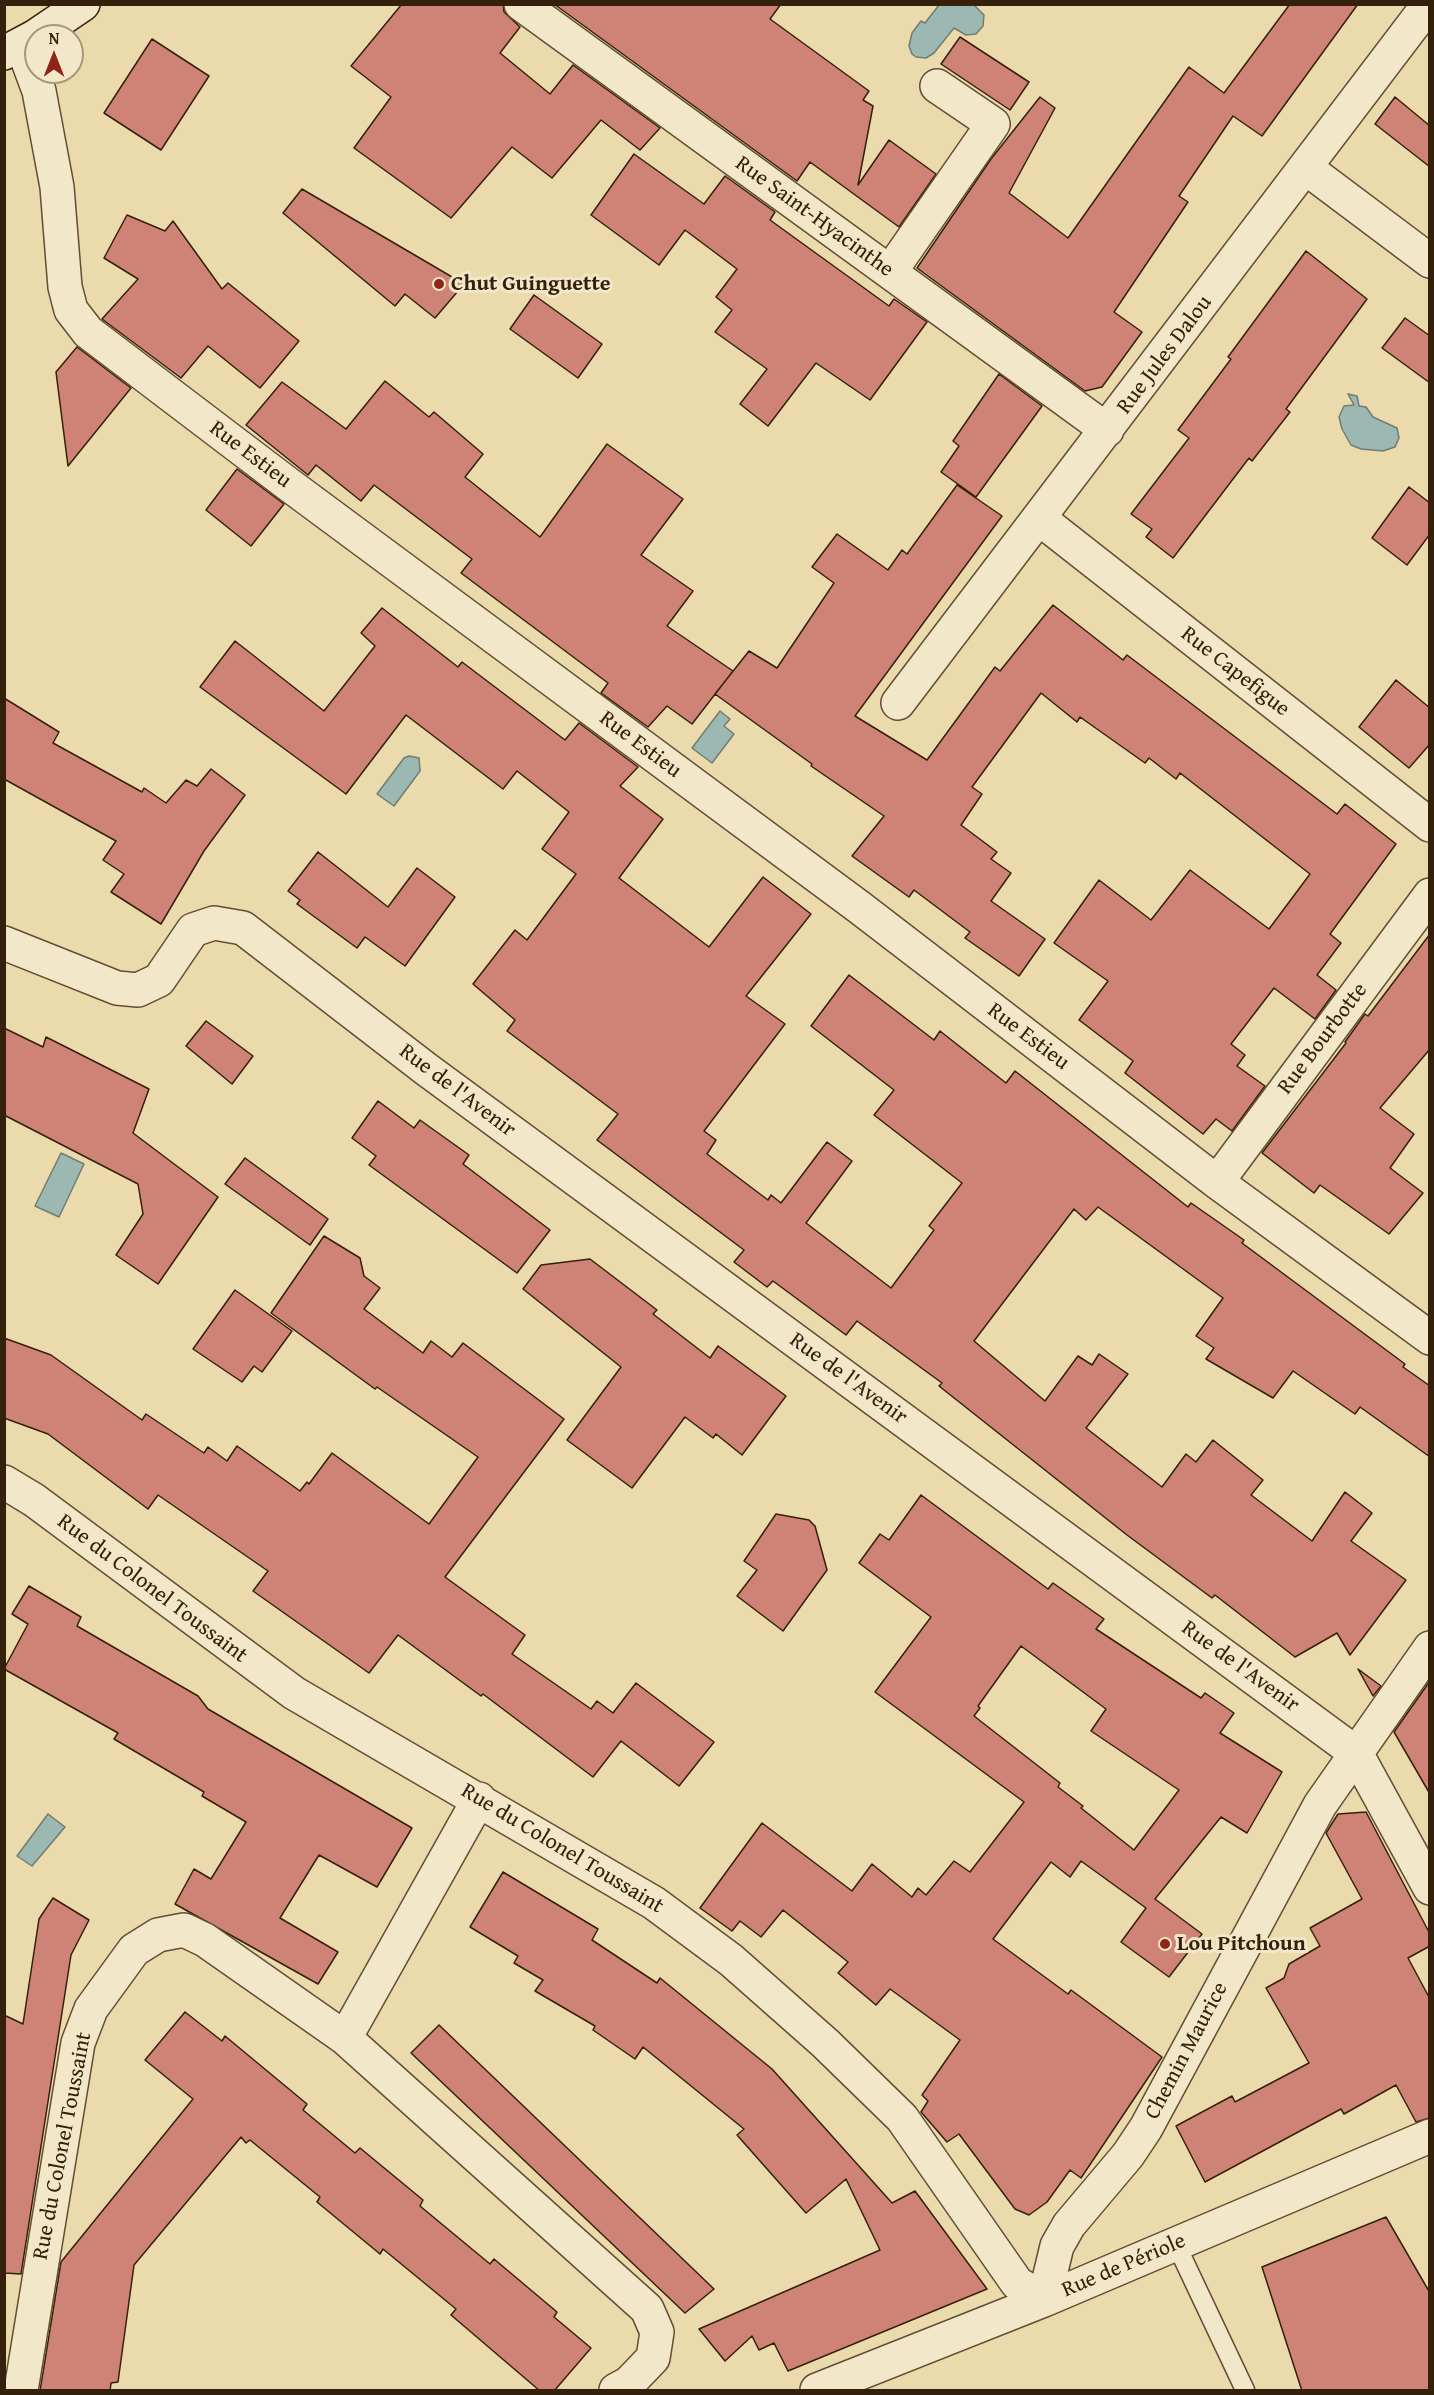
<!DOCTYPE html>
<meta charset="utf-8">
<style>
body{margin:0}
#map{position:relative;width:1434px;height:2395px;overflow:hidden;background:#ebdaab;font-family:"Gentium Book Plus",serif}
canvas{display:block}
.frame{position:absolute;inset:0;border:6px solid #35200c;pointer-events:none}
.north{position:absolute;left:24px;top:24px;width:60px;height:60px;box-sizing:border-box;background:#f2e7c8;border:2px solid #a6977d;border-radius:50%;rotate:0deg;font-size:16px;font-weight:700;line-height:24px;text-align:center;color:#35200c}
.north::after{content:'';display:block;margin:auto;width:21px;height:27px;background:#8f2418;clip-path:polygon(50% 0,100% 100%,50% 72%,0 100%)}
</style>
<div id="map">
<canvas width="1434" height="2395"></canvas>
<div class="frame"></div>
<div class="north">N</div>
</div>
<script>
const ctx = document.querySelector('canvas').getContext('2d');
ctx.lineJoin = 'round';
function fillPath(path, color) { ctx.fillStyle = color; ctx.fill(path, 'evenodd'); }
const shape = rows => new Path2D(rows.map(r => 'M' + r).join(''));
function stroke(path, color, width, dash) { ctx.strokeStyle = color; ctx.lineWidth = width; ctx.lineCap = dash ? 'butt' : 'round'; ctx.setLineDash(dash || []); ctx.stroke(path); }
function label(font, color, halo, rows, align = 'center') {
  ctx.font = font + ' "Gentium Book Plus",serif'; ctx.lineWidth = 6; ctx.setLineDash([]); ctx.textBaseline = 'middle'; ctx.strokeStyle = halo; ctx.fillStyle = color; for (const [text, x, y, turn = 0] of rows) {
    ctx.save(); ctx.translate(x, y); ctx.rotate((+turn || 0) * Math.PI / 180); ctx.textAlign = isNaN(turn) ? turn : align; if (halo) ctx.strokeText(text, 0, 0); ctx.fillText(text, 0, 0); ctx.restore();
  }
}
const water = shape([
 [939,5,974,5,984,15,983,26,976,34,966,35,954,28,934,53,926,58,916,57,912,54,909,46,912,33,921,21,925,23,939,5],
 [1348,394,1357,396,1359,406,1366,407,1373,417,1397,428,1399,438,1395,447,1383,451,1361,449,1351,445,1342,429,1339,417,1344,406,1354,405,1348,394],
 [720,711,730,719,724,726,734,734,712,763,692,748,720,711],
 [409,756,419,758,420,771,394,806,377,794,404,758,409,756],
 [61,1153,84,1164,59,1217,35,1206,61,1153],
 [48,1814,65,1827,32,1866,17,1856,48,1814]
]);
const building = shape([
 [402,4,503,4,504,12,520,27,500,53,550,94,573,65,660,128,640,150,601,120,552,178,512,147,451,218,354,148,391,97,351,66,402,4],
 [554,4,781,4,770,19,869,91,863,100,873,106,858,185,889,140,936,174,899,227,810,162,797,181,554,4],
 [1290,4,1358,4,1262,136,1233,116,1179,196,1188,202,1114,312,1142,332,1102,387,1085,391,917,268,991,159,1040,97,1055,108,1009,193,1068,238,1189,67,1224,93,1290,4],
 [960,37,1029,82,1010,110,941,64,960,37],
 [152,39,209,76,161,150,104,113,152,39],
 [1395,97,1430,126,1430,167,1375,124,1395,97],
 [634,154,704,204,725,176,775,212,770,220,889,306,894,299,927,322,870,400,816,363,768,426,740,404,767,369,715,332,732,310,716,297,737,269,685,230,659,265,591,215,634,154],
 [302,189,464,284,435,318,405,294,395,306,283,213,302,189],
 [127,215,165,231,173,221,222,289,228,283,299,341,260,388,208,346,181,378,102,319,138,279,104,258,127,215],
 [1306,251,1367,299,1286,409,1290,412,1252,461,1249,458,1173,558,1146,537,1152,529,1131,514,1189,438,1178,430,1231,359,1228,357,1306,251],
 [534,295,602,344,578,378,510,329,534,295],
 [1405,318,1430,336,1430,383,1382,348,1405,318],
 [77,347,131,388,68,466,56,372,77,347],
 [999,374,1042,406,976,497,941,472,959,446,953,441,999,374],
 [385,381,429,417,434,412,483,454,465,477,540,537,607,444,683,499,641,555,693,591,667,626,733,671,692,724,667,706,648,727,601,693,608,683,461,573,472,559,374,485,361,501,316,465,308,475,246,425,282,382,346,429,385,381],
 [237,469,284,504,251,546,206,510,237,469],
 [957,485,1002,516,855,716,927,760,995,667,1000,671,1053,605,1123,660,1127,655,1337,814,1345,804,1396,844,1330,934,1341,943,1317,975,1336,990,1315,1019,1274,988,1231,1044,1245,1055,1237,1066,1265,1086,1232,1131,1216,1119,1203,1134,1125,1073,1133,1061,1079,1020,1108,981,1054,943,1099,880,1151,920,1190,870,1269,929,1310,874,1180,773,1176,779,1149,758,1145,763,1080,717,1077,722,1041,693,972,787,982,794,961,825,997,852,991,859,1011,873,991,901,1045,939,1019,976,965,938,970,932,914,890,909,897,852,856,884,816,811,766,812,764,715,694,749,651,777,668,834,583,812,567,837,534,888,570,902,550,907,554,957,485],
 [1409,487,1430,503,1430,534,1407,565,1372,538,1409,487],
 [382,608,458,667,462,662,565,740,579,723,638,767,620,786,663,819,619,878,709,947,763,877,811,914,746,996,785,1024,704,1131,716,1140,707,1154,768,1200,771,1195,781,1203,827,1142,852,1161,806,1223,891,1288,934,1230,929,1226,962,1183,874,1115,894,1090,811,1026,849,975,934,1040,940,1031,1006,1083,1015,1071,1188,1207,1191,1203,1244,1240,1242,1243,1405,1364,1403,1367,1430,1386,1430,1457,1360,1407,1355,1414,1293,1371,1273,1398,1206,1359,1214,1348,1196,1336,1223,1298,1098,1207,1086,1220,1074,1209,974,1341,1045,1401,1078,1356,1092,1365,1099,1354,1128,1374,1086,1428,1162,1487,1186,1454,1196,1462,1213,1440,1263,1480,1251,1495,1312,1541,1345,1492,1372,1513,1351,1541,1406,1580,1350,1655,1337,1633,1295,1657,1215,1595,1212,1598,1127,1535,939,1386,942,1383,857,1321,846,1335,773,1281,767,1287,734,1262,744,1250,597,1140,618,1114,507,1031,515,1020,473,984,515,930,527,940,576,874,542,849,569,812,517,771,503,789,406,715,346,794,200,687,235,641,324,711,375,646,361,633,382,608],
 [1396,680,1430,708,1430,744,1409,768,1359,727,1396,680],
 [4,698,59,732,53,743,142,792,144,788,166,803,186,780,197,786,211,769,245,795,204,851,161,924,111,892,124,874,103,860,116,841,4,779,4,698],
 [318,852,388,907,417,868,455,897,405,966,365,937,357,948,297,904,300,900,288,891,318,852],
 [1430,934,1430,1049,1380,1108,1414,1134,1390,1168,1423,1193,1389,1234,1320,1185,1314,1193,1262,1153,1346,1043,1345,1042,1365,1014,1368,1016,1430,934],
 [206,1021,253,1056,232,1084,186,1046,206,1021],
 [4,1028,43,1047,46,1037,149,1089,133,1133,218,1197,158,1284,116,1255,143,1214,138,1184,4,1115,4,1028],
 [378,1101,414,1128,420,1120,469,1155,463,1164,550,1230,517,1273,369,1165,376,1156,352,1138,378,1101],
 [245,1158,328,1219,310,1245,225,1184,245,1158],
 [324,1236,360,1258,364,1276,380,1288,364,1309,423,1353,431,1341,452,1357,463,1343,564,1419,445,1577,525,1635,512,1654,591,1709,597,1701,613,1713,636,1683,714,1742,679,1786,621,1741,593,1777,483,1694,481,1696,398,1635,369,1673,253,1591,268,1571,158,1495,148,1509,48,1434,4,1418,4,1338,51,1355,142,1420,146,1414,204,1453,208,1447,227,1461,237,1446,300,1491,307,1482,309,1484,332,1453,429,1524,478,1457,377,1387,375,1389,271,1313,324,1236],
 [590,1259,657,1310,653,1314,710,1358,718,1346,786,1396,742,1455,716,1434,713,1438,685,1417,632,1488,567,1440,621,1367,523,1289,541,1265,590,1259],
 [235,1290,292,1331,262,1372,254,1366,242,1382,193,1349,235,1290],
 [921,1495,1048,1589,1053,1583,1104,1619,1096,1629,1201,1698,1205,1693,1234,1713,1220,1733,1282,1772,1247,1833,1221,1817,1155,1899,1202,1934,1169,1977,1121,1942,1146,1908,1081,1861,1070,1877,1051,1862,993,1939,1068,1994,1071,1990,1162,2057,1081,2178,1070,2170,1047,2202,1029,2215,1015,2209,959,2134,947,2142,921,2112,928,2101,922,2095,960,2040,890,1989,876,2005,838,1973,848,1962,783,1910,761,1937,740,1921,732,1931,700,1908,762,1823,852,1891,872,1864,912,1897,918,1888,926,1895,954,1861,970,1872,1024,1802,875,1692,931,1617,859,1563,880,1534,889,1540,921,1495],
 [1021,1646,1106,1709,1091,1731,1179,1790,1134,1850,1081,1808,1083,1806,1058,1787,1060,1783,974,1716,980,1708,978,1706,1021,1646],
 [776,1514,809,1520,815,1526,827,1570,783,1631,737,1596,757,1570,744,1561,776,1514],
 [29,1586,81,1617,77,1626,198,1696,208,1709,412,1828,377,1887,319,1855,280,1918,338,1952,318,1984,175,1904,194,1869,211,1879,246,1822,202,1796,204,1792,114,1739,118,1733,4,1669,28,1624,12,1614,29,1586],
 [1358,1669,1381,1686,1373,1696,1358,1669],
 [1430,1681,1430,1794,1394,1732,1430,1681],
 [1366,1812,1430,1934,1430,1946,1408,1958,1430,1999,1430,2118,1416,2122,1396,2085,1344,2114,1341,2109,1205,2182,1176,2126,1232,2096,1235,2102,1309,2063,1266,1988,1284,1978,1289,1964,1320,1946,1310,1928,1362,1899,1326,1833,1338,1814,1366,1812],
 [503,1872,598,1929,592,1940,657,1983,660,1978,772,2069,892,2203,915,2191,987,2289,788,2371,774,2343,759,2350,752,2336,725,2361,699,2329,880,2250,846,2179,806,2213,737,2135,744,2129,643,2047,635,2059,593,2030,595,2026,535,1991,543,1980,514,1963,518,1956,470,1927,503,1872],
 [53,1898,89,1920,71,1955,21,2274,4,2273,4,2015,23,2024,39,1919,53,1898],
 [185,2012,222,2041,225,2036,307,2104,303,2110,355,2153,360,2148,423,2200,420,2206,490,2264,494,2259,557,2312,554,2317,591,2348,554,2391,540,2391,451,2315,456,2309,383,2249,380,2254,317,2202,320,2197,250,2140,246,2143,241,2137,134,2265,118,2382,111,2383,110,2391,40,2391,61,2262,193,2099,145,2060,185,2012],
 [439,2025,714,2289,685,2313,411,2053,439,2025],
 [1386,2217,1430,2293,1430,2391,1302,2391,1262,2267,1386,2217]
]);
const lane = shape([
 [1176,2244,1245,2390]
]);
const street = shape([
 [521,4,1107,430],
 [22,45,39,91,57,187,65,287,71,310,88,332,288,484,859,907,1217,1182,1430,1338],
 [1306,168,1430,261],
 [890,272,993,124,937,86],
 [1040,519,1430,825],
 [898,703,1429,4],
 [4,943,117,988,138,990,159,980,193,930,214,923,243,928,426,1069,1356,1753,1430,1888],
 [1217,1182,1430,895],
 [4,1482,34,1500,294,1693,654,1903,731,1960,825,2043,902,2118,1017,2283,1044,2300],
 [345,2038,479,1799],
 [1044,2300,1057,2246,1069,2225,1128,2155,1146,2128,1320,1805,1430,1648],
 [21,2390,78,2043,91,2009,134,1950,158,1935,184,1930,205,1940,345,2038,647,2309,657,2332,653,2358,629,2383,616,2390],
 [817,2390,1044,2300,1430,2136]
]);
const secondary = shape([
 [36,36,83,4],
 [4,53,36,36]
]);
const markers = [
 [439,284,6,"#8f2418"],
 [1165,1944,6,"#8f2418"]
];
const streetNames = [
 ["Rue Saint-Hyacinthe",814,217,36],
 ["Rue Jules Dalou",1165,355,-53],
 ["Rue Estieu",250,455,37],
 ["Rue Capefigue",1235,672,38],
 ["Rue Estieu",640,745,37],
 ["Rue Estieu",1028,1037,37],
 ["Rue Bourbotte",1323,1039,-53],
 ["Rue de l'Avenir",457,1091,37],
 ["Rue de l'Avenir",848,1379,36],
 ["Rue du Colonel Toussaint",152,1589,37],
 ["Rue de l'Avenir",1240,1667,36],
 ["Rue du Colonel Toussaint",562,1849,31],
 ["Chemin Maurice",1187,2051,-62],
 ["Rue du Colonel Toussaint",63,2146,-79],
 ["Rue de Périole",1124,2266,-23]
];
const poiNames = [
 ["Chut Guinguette",451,284],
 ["Lou Pitchoun",1177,1944]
];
fillPath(water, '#9bb9b2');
stroke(water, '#727c70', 1.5);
fillPath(building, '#cf8376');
stroke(building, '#35200c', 1.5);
stroke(lane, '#624e34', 21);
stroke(street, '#624e34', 36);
stroke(secondary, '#35200c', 36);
stroke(lane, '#f2e7c8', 18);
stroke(street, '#f2e7c8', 33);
stroke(secondary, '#f2e7c8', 33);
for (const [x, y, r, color] of markers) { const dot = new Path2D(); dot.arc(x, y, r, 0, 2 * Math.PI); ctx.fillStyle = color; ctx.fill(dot); stroke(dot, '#f2e7c8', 2); }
label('22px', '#35200c', '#f2e7c8', streetNames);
label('bold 22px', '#35200c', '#f2e7c8', poiNames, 'left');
</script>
